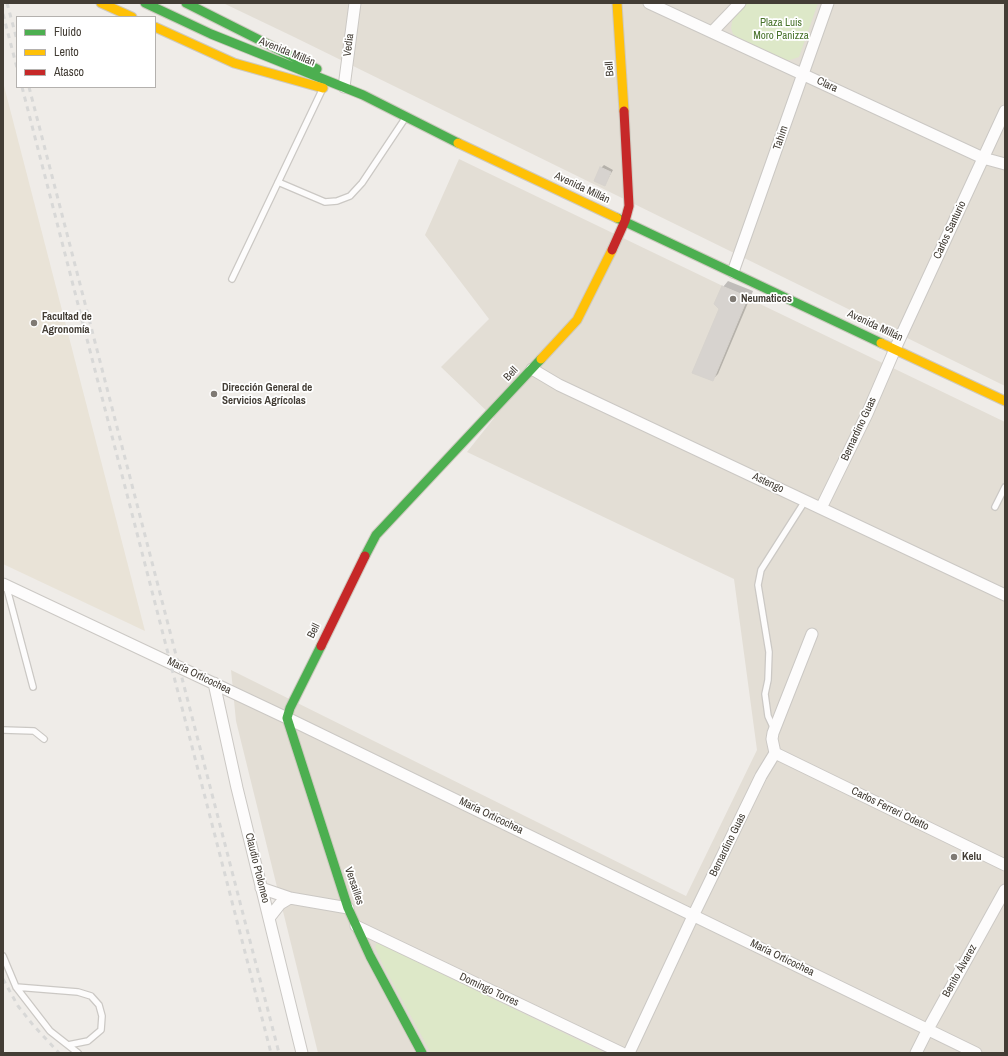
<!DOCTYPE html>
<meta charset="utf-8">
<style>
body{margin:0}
#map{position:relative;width:1008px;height:1056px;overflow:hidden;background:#efece8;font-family:"Archivo Narrow",sans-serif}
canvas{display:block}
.frame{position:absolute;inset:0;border:4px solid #433d35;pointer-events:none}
.legend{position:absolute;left:16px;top:16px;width:140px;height:72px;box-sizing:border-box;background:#fff;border:1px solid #b4b1ae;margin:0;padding:5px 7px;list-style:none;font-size:12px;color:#433d35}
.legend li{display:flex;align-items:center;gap:8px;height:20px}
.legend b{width:20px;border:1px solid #b4b1ae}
</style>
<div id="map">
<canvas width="1008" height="1056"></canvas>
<div class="frame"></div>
<ul class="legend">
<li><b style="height:5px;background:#4caf50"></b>Fluido</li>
<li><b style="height:5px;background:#ffc107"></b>Lento</li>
<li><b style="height:5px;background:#c62828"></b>Atasco</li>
</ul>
</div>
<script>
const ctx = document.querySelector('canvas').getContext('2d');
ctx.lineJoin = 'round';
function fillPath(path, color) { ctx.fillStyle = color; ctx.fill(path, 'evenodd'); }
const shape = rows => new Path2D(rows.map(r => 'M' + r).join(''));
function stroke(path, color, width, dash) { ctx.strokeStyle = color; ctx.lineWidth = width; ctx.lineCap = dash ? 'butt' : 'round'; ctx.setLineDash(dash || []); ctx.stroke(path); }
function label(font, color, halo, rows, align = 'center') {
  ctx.font = font + ' "Archivo Narrow",sans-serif'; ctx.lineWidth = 3.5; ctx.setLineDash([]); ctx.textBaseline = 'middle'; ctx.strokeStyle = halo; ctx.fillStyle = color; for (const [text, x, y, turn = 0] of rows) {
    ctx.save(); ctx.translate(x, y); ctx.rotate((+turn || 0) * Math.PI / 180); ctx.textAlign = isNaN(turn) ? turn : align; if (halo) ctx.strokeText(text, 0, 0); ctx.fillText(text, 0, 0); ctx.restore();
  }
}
const residential = shape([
 [223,3,1005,3,1005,386,292,36],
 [459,159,1005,422,1005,1053,318,1053,236,721,231,670,686,896,757,750,734,579,467,452,494,418,441,367,489,319,425,235]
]);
const education = shape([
 [3,82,145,631,3,564]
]);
const green = shape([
 [747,3,818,3,799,57,790,60,785,60,737,37,733,34,731,28,733,16],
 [377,942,382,942,430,968,605,1053,431,1053,383,965,375,947]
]);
const shadow = shape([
 [604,165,613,170,605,184,601,168],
 [728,281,753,291,718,374,712,380,723,287]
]);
const building = shape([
 [600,167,611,172,605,186,594,181,600,167],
 [722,286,748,297,713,381,692,373,719,309,714,304,722,286]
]);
const lane = shape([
 [278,182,325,202,337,201,350,196,362,183,406,117],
 [232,279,323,88],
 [995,507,1005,487],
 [6,585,33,687],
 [774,729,768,716,765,694,768,680,769,652,758,585,761,570,805,501],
 [3,730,34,731,44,739],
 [3,956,16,987,50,1031,78,1053],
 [16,987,78,992,91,996,99,1005,102,1016,101,1030,88,1041,68,1045]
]);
const street = shape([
 [649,3,983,158,1005,164],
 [712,32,740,3],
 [344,87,355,3],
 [733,272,828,3],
 [532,369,559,385,1005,595],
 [821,508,867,414,895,349,1005,111],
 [3,584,287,718,976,1053],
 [214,683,237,788,302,1053],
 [775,753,1005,865],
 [261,888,290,898,348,908],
 [269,918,280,904,290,898],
 [356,926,622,1053],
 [629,1053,694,914,761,776,775,753,772,739,773,733,812,634],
 [916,1053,928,1029,1005,890]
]);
const fast = shape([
 [145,3,211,34,363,95,458,143],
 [186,3,317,69],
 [617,218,881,343],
 [365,556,376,535,541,359],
 [321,646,290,708,287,718,348,908,370,956,422,1053]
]);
const slow = shape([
 [101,3,132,17],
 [617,3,624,111],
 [155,27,234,63,323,88],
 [458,143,617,218],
 [881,343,1005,401],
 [541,359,577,320,612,250]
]);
const jam = shape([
 [612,250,625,221,629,206,624,111],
 [321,646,365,556]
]);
const rail = shape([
 [7,3,17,40],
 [3,14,17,68],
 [22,87,271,1053],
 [29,87,279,1053],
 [3,979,18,1006,33,1025,59,1053]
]);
const markers = [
 [733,299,4,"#7f7a74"],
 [34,323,4,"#7f7a74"],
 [214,394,4,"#7f7a74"],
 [954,857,4,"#7f7a74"]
];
const parkNames = [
 ["Plaza Luis",781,23],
 ["Moro Panizza",781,36]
];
const streetNames = [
 ["Vedia",349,45,-83],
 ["Avenida Millán",287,52,22],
 ["Bell",610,69,-94],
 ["Clara",827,85,25],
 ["Tahim",781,138,-71],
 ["Avenida Millán",582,188,25],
 ["Carlos Santurio",950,230,-65],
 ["Avenida Millán",875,326,25],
 ["Bell",511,374,-47],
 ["Bernardino Guas",859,429,-65],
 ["Astengo",768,483,25],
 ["Bell",314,631,-64],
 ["María Orticochea",199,676,26],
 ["Carlos Ferreri Odetto",890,809,26],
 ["María Orticochea",491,816,26],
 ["Bernardino Guas",728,845,-64],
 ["Claudio Ptolomeo",257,868,76],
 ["Versailles",354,886,71],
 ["María Orticochea",782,958,26],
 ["Benito Álvarez",960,971,-61],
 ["Domingo Torres",489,990,25]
];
const poiNames = [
 ["Neumaticos",741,299],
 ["Facultad de",42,317],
 ["Agronomía",42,330],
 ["Dirección General de",222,388],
 ["Servicios Agrícolas",222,401],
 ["Kelu",962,857]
];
fillPath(residential, '#e3ded5');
fillPath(education, '#e9e3d7');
fillPath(green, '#dde8c8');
fillPath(shadow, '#0003');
fillPath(building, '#d7d3cf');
stroke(building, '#d7d3ce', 1);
stroke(lane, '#cbc8c4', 8);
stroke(street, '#cbc8c4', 13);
stroke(fast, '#cec9bf', 11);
stroke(slow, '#cec9bf', 11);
stroke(jam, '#cec9bf', 11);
stroke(lane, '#fdfcfc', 5.5);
stroke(street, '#fdfcfc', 11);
stroke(fast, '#4caf50', 9);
stroke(slow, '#ffc107', 9);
stroke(jam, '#c62828', 9);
stroke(rail, '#d8d8d7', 3, [5, 5]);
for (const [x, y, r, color] of markers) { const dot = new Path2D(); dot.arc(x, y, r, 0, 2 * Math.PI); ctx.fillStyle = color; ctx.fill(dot); stroke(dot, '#fff', 1.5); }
label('11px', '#48722b', '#fff', parkNames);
label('11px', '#433d35', '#fff', streetNames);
label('bold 11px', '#433d35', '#fff', poiNames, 'left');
</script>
